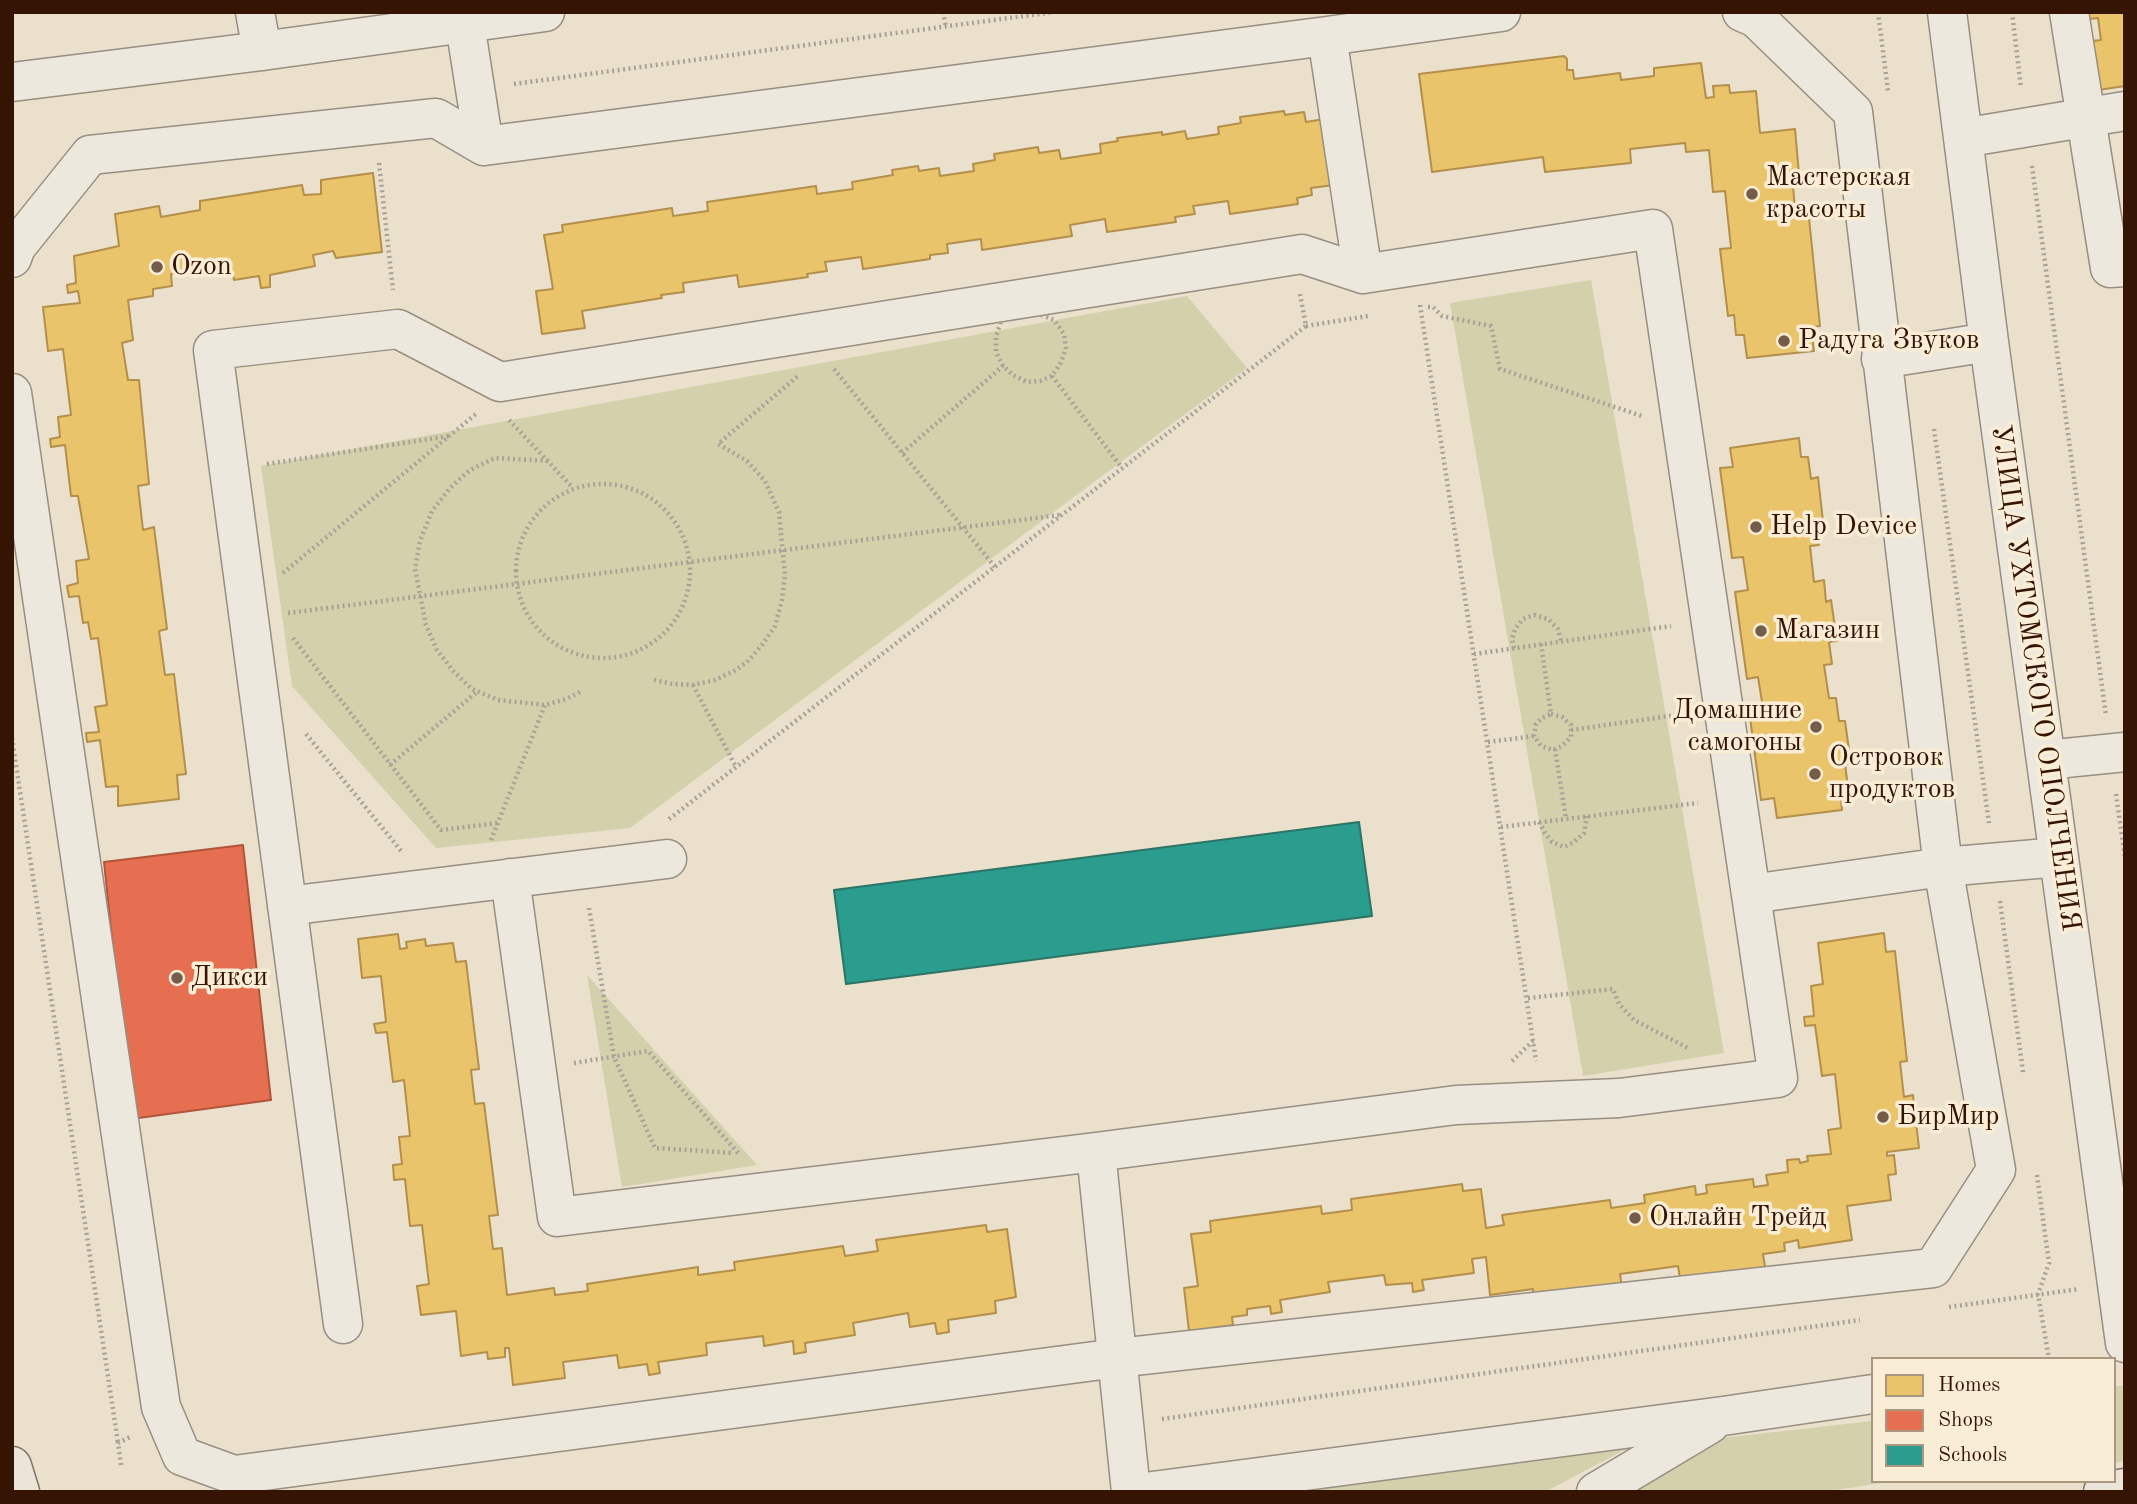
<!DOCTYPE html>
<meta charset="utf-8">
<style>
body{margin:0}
#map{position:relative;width:2137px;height:1504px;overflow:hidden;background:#eae0cc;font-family:"Old Standard TT",serif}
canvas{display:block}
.frame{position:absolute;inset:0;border:14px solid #351404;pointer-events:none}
.legend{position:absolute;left:1871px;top:1357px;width:245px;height:126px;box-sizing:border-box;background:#faedd5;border:2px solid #ab9681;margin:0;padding:9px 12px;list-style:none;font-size:21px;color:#351404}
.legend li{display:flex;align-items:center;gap:14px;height:35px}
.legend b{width:35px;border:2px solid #ab9681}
</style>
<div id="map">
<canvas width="2137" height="1504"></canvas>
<div class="frame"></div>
<ul class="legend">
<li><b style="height:19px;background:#e9c46a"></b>Homes</li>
<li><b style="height:19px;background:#e76f51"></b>Shops</li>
<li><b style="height:19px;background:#2a9d8f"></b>Schools</li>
</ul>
</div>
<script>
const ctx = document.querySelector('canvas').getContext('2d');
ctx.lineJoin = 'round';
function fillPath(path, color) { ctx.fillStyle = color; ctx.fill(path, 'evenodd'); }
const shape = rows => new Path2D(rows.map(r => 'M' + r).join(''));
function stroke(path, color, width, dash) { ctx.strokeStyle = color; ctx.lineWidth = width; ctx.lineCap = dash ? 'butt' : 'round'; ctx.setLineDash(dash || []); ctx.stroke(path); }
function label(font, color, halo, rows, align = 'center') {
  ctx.font = font + ' "Old Standard TT",serif'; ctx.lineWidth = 7; ctx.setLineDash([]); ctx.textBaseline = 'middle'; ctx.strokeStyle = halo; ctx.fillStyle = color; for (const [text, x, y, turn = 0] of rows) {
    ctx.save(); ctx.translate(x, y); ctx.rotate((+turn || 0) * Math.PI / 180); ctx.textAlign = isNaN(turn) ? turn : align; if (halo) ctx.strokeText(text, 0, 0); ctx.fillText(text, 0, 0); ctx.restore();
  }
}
const green = shape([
 [1591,280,1724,1053,1583,1076,1450,303],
 [1187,296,1247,368,630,828,436,848,292,686,261,466],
 [587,975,757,1165,622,1187],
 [2125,1385,2125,1461,2114,1463,2114,1387],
 [1873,1421,1873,1481,1894,1481,1823,1492,1632,1492,1721,1438],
 [1641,1441,1545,1492,1294,1492]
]);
const homes = shape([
 [2088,12,2125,12,2125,86,2098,90,2092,41,2101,40,2098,18,2089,19,2088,12],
 [1564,56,1567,59,1567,70,1573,70,1574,79,1620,73,1621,80,1654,76,1654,68,1701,63,1706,98,1714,97,1713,86,1729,85,1730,93,1756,91,1760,133,1795,129,1799,174,1792,175,1796,219,1809,218,1820,326,1811,327,1814,351,1747,358,1744,335,1736,335,1734,315,1728,316,1720,249,1731,248,1725,191,1713,192,1709,150,1686,152,1685,143,1630,149,1631,163,1545,172,1543,157,1432,172,1419,74,1564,56],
 [1284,111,1285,115,1304,112,1306,122,1324,119,1334,185,1311,188,1312,195,1297,198,1298,204,1230,214,1228,201,1193,206,1195,214,1175,217,1176,222,1107,232,1105,219,1070,225,1072,236,982,250,981,239,947,244,948,253,930,255,930,259,863,269,861,257,825,262,827,271,807,274,808,277,739,287,737,275,683,283,684,292,661,295,662,298,582,311,585,328,542,334,536,291,553,289,544,235,563,232,562,225,672,208,673,216,708,211,707,202,816,186,817,194,853,189,852,182,893,175,892,170,918,166,919,171,939,168,940,176,974,171,973,164,995,160,994,154,1038,147,1039,153,1059,150,1061,159,1101,153,1100,144,1118,141,1117,138,1162,132,1162,135,1185,131,1187,139,1219,134,1218,127,1241,123,1240,117,1284,111],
 [373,173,382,252,336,258,333,251,313,255,315,266,270,275,270,287,261,288,259,276,234,280,231,265,171,274,172,286,153,289,153,296,128,300,133,340,122,343,128,380,139,380,149,484,138,486,143,530,154,527,167,629,159,631,165,675,174,674,186,774,177,775,179,799,118,806,118,786,106,787,100,740,87,742,86,733,99,732,95,707,107,705,98,638,91,639,88,622,83,623,79,596,69,597,67,586,78,583,76,561,89,559,78,496,71,496,65,445,51,447,50,439,60,437,58,417,71,415,63,349,48,351,43,307,80,303,78,291,68,293,67,285,76,283,74,256,119,246,115,214,159,206,161,217,200,210,200,201,302,185,304,195,321,194,321,180,373,173],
 [1799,438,1801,457,1808,457,1811,479,1818,477,1823,521,1816,522,1819,545,1810,546,1814,582,1824,580,1826,602,1831,600,1837,641,1829,642,1832,664,1824,665,1829,698,1836,698,1839,721,1845,721,1851,764,1845,764,1848,787,1840,788,1842,810,1777,818,1774,798,1761,800,1749,710,1763,708,1758,677,1747,679,1735,592,1748,590,1743,557,1732,558,1720,468,1733,467,1730,448,1799,438],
 [1884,933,1886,952,1895,951,1907,1061,1900,1062,1904,1097,1913,1095,1919,1148,1887,1152,1887,1156,1894,1155,1896,1174,1888,1175,1891,1200,1847,1206,1852,1240,1799,1248,1798,1240,1784,1243,1785,1251,1763,1254,1765,1267,1680,1278,1678,1266,1620,1274,1622,1288,1535,1301,1533,1289,1490,1295,1486,1257,1472,1259,1474,1273,1422,1280,1424,1290,1413,1292,1412,1283,1386,1285,1384,1275,1328,1282,1330,1292,1280,1300,1282,1312,1271,1314,1270,1306,1247,1309,1247,1315,1232,1317,1233,1325,1189,1331,1184,1288,1198,1286,1191,1234,1211,1232,1210,1221,1321,1206,1322,1214,1352,1210,1351,1199,1462,1184,1463,1191,1481,1189,1486,1228,1504,1225,1502,1215,1610,1200,1611,1208,1645,1203,1644,1195,1695,1186,1696,1195,1707,1193,1706,1185,1753,1179,1754,1187,1768,1185,1766,1175,1788,1172,1787,1160,1799,1159,1800,1163,1808,1161,1807,1156,1831,1154,1828,1130,1841,1128,1835,1074,1822,1076,1815,1025,1805,1026,1804,1017,1814,1016,1811,986,1823,984,1818,943,1884,933],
 [398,934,400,949,407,948,406,942,425,939,426,946,453,943,456,962,466,961,479,1069,471,1070,475,1104,484,1103,498,1215,489,1216,493,1249,502,1248,507,1295,554,1288,555,1295,588,1291,587,1284,698,1267,698,1275,735,1270,734,1262,843,1246,845,1256,878,1251,876,1240,986,1225,987,1232,1007,1229,1016,1297,995,1301,996,1313,948,1320,949,1332,937,1334,935,1323,910,1327,908,1313,853,1323,855,1335,805,1343,806,1352,794,1354,793,1341,764,1346,763,1336,706,1343,707,1355,658,1362,660,1373,649,1375,647,1364,619,1368,617,1355,563,1362,565,1378,513,1385,509,1348,505,1348,505,1357,488,1359,487,1352,461,1356,456,1311,421,1315,417,1286,429,1284,422,1225,410,1226,405,1179,394,1180,393,1165,402,1164,399,1137,410,1136,404,1080,393,1082,387,1032,376,1033,374,1024,386,1022,381,976,362,978,358,939,398,934]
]);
const shops = shape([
 [243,845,271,1100,131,1119,104,862,243,845]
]);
const schools = shape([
 [1359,822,1372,916,846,984,834,890,1359,822]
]);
const path = shape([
 [943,12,946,27],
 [1878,12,1888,91],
 [2012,12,2021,88],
 [514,84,1054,12],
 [379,163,393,290],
 [2032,166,2106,716],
 [1420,305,1536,1061],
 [1428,307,1433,307,1442,316,1491,326,1500,369,1642,416],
 [1036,313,1054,320,1064,334,1066,349,1060,364,1052,376,1040,381,1027,382,1013,375,1003,366,996,352,996,337,1001,321,1018,314,1036,313],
 [1306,326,1368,316],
 [834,369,995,567],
 [1052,376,1122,468],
 [509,420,573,488],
 [1934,429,1989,823],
 [902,453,1003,366],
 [548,461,495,458,470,470,450,488,432,511,420,541,415,569,426,625,437,650,454,672,472,689,498,700,545,705,566,699,580,692],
 [267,464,449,436],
 '516 571a87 87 0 1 1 174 0a87 87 0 1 1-174 0Z',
 [283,573,476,414],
 [288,613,1060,515],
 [293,638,441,830,498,823],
 [1541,644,1551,714],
 [1514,648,1512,639,1515,629,1523,619,1534,615,1548,619,1558,629,1561,641],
 [1474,654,1671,626],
 [654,680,673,684,693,685,715,680,734,671,747,662,762,645,775,626,782,600,785,576,779,512,765,481,747,461,718,444,799,375],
 [693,685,736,767],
 [1551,714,1562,717,1571,725,1571,737,1562,746,1553,750,1541,746,1534,736,1536,724,1542,718,1551,714],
 [1571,730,1684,714],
 [306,734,402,852],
 [12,738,118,1443],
 [1488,742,1534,736],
 [1555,749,1566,819],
 [390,765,478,691],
 [2116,794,2125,858],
 [669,819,1306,326,1300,294],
 [1539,822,1545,833,1552,842,1564,847,1574,842,1584,833,1587,816],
 [1501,827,1698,803],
 [491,840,545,705],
 [2000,901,2023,1072],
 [589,908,614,1057,655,1148,734,1153],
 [1528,998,1613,989,1619,1004,1634,1020,1688,1048],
 [1512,1061,1533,1041],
 [574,1063,648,1051,739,1154],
 [2037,1175,2049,1263,2038,1294,2049,1359],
 [1949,1307,2079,1289],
 [1162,1419,1860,1320],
 [121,1465,118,1443,132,1436]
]);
const minor = shape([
 [255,12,262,51],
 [1947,12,1989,342,2125,1343],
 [2069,12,2110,268,2125,267],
 [465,24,484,146],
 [1327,36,1501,12],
 [12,82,262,51,545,12],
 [1963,138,2125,111],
 [12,258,16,247,90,155,436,118,484,146,1327,36,1363,274,1653,229,1778,1078,1619,1098,1456,1105,1096,1152,557,1217,510,878],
 [1881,359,1989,342],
 [12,393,161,1407,182,1456,234,1475,1117,1358,1933,1268,1996,1170,1943,867,1853,112,1756,18,1742,12],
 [2046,760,2125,752],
 [1751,894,1943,867,2059,857],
 [287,906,667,859],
 [1096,1152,1131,1492],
 [343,1324,213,350,398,329,500,382,1302,254,1363,274],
 [1145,1492,1723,1416,1873,1394],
 [1596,1492,1710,1424]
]);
const major = shape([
 [12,1466,20,1492],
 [2103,1492,2125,1488]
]);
const markers = [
 [1752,194,7,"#745b4a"],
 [157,267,7,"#745b4a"],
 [1784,341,7,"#745b4a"],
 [1756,527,7,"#745b4a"],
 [1761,631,7,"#745b4a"],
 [1816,727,7,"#745b4a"],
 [1815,774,7,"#745b4a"],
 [177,978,7,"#745b4a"],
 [1883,1117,7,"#745b4a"],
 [1635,1218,7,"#745b4a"]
];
const poiNames = [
 ["Мастерская",1766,178],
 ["красоты",1766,210],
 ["Ozon",171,267],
 ["Радуга Звуков",1798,341],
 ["Help Device",1770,527],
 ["Магазин",1775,631],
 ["Домашние",1802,711,"right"],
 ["самогоны",1802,743,"right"],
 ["Островок",1829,758],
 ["продуктов",1829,790],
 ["Дикси",191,978],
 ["БирМир",1897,1117],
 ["Онлайн Трейд",1649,1218]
];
const streetNames = [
 ["УЛИЦА УХТОМСКОГО ОПОЛЧЕНИЯ",2035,678,82]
];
fillPath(green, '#d2d1ab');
fillPath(homes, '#e9c46a');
stroke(homes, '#b38f4b', 2);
fillPath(shops, '#e76f51');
stroke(shops, '#b2543a', 2);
fillPath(schools, '#2a9d8f');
stroke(schools, '#2d7465', 2);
stroke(minor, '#988e81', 41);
stroke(major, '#7e7367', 41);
stroke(path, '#a9a198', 4.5, [2, 3.5]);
stroke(minor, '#ede8de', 38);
stroke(major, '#eae4d9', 38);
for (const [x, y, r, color] of markers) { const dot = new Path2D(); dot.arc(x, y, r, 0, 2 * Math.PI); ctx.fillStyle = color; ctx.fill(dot); stroke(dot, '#faedd5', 2.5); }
label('28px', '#351404', '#faedd5', poiNames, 'left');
label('28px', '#351404', '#faedd5', streetNames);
</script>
